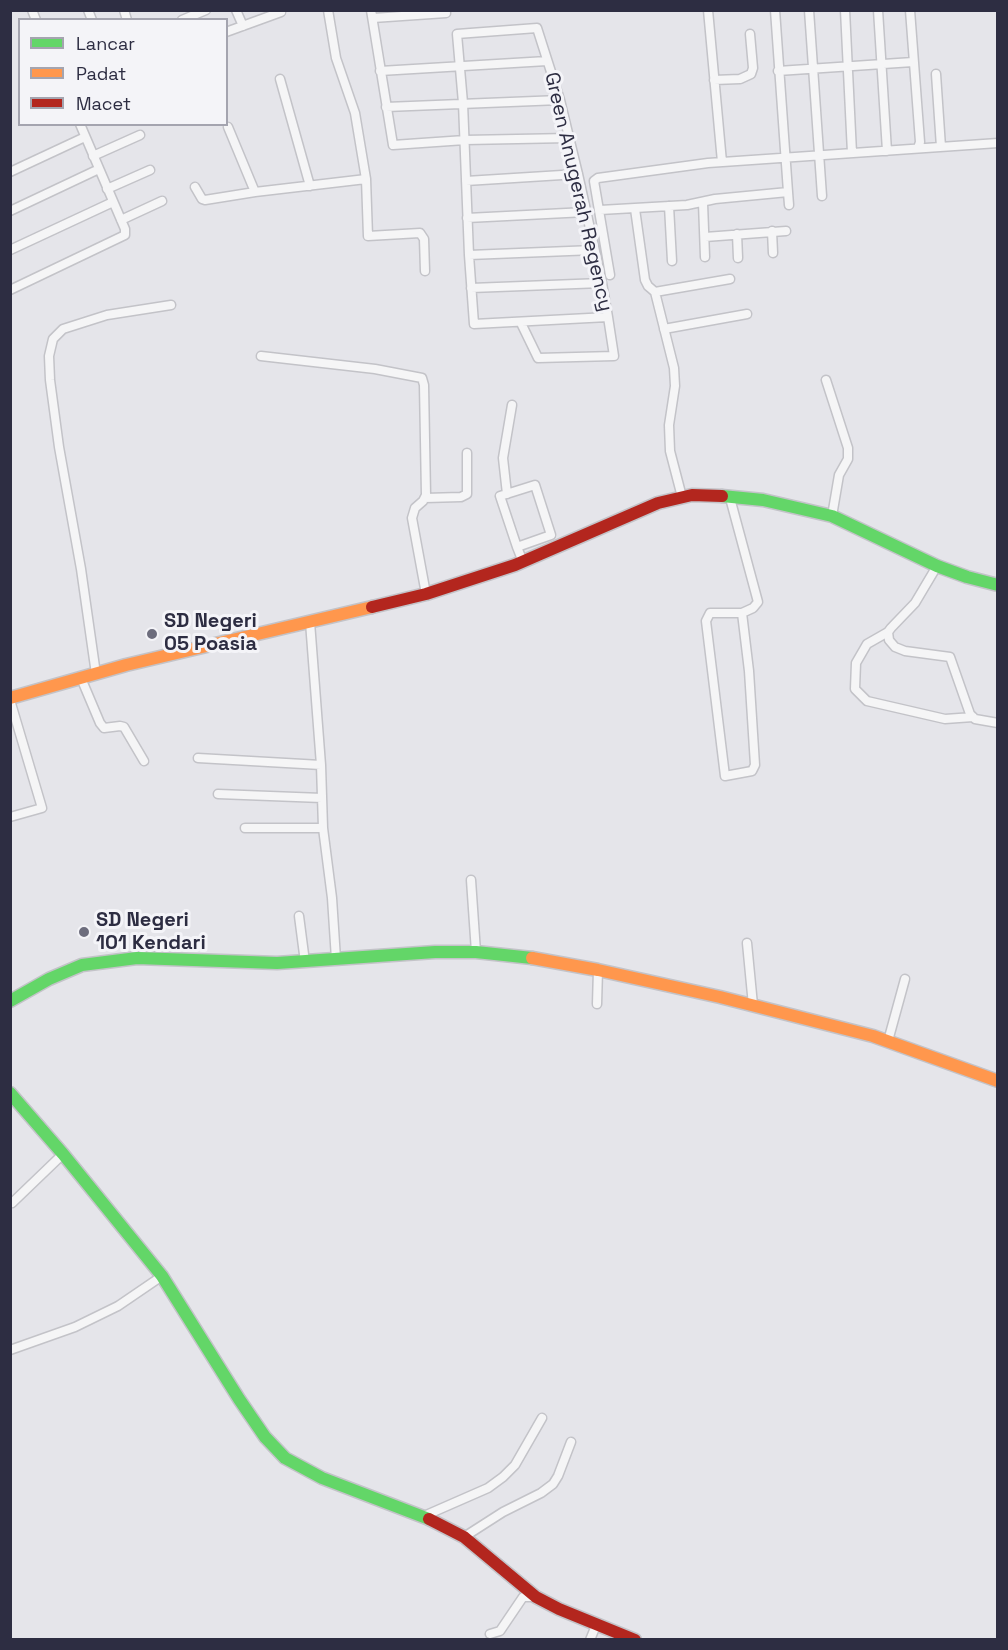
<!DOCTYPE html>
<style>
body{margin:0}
#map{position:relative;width:1008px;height:1650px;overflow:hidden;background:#e5e5ea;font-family:"Space Grotesk",sans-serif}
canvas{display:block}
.frame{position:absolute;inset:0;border:12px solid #2d2d42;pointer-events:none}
.legend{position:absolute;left:18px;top:18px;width:210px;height:108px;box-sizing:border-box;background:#f4f4f8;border:2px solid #a4a4af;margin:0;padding:8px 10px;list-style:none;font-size:18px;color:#2d2d42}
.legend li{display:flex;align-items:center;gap:12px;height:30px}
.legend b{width:30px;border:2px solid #a4a4af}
</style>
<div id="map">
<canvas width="1008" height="1650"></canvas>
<div class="frame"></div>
<ul class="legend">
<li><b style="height:8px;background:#63d668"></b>Lancar</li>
<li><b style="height:8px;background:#ff974d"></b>Padat</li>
<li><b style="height:8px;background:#b3261e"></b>Macet</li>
</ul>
</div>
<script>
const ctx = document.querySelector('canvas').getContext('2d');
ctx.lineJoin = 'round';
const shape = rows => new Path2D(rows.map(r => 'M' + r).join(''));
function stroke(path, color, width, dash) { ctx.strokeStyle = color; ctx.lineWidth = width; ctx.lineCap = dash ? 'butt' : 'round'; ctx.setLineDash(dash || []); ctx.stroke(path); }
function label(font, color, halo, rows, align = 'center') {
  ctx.font = font + ' "Space Grotesk",sans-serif'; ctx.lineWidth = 6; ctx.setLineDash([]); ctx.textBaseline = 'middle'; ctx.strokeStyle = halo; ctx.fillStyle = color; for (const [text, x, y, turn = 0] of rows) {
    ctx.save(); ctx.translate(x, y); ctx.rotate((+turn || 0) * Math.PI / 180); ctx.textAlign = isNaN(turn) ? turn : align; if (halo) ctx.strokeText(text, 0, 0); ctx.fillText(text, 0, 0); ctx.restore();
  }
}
const street = shape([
 [32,10,36,20],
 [88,10,92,20],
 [124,10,127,20],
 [236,10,243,26],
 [328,10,336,58,355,113,366,179,368,236,420,233,424,239,425,271],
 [371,10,393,145,465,140,569,138],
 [708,10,722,162],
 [809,10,822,196],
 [845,10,852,153],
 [878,10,887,151],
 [910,10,920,142,918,148],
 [373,18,446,13],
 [182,20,206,10],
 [226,32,281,12],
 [380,71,547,61],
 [778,71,913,62],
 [936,74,941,147],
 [280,79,310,186],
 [714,80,740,79,751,74,753,68,750,34],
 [386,107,560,100],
 [228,127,255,192,366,179],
 [93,156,140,135],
 [10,172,85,137],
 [466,181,578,174],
 [195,187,202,199,205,200,255,192],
 [107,189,150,170],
 [788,192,789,205],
 [703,203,705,257],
 [669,206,672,261],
 [635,209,645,280,648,286,655,292],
 [600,210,687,205,715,199,788,192,775,10],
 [10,211,99,169],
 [467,218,586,212],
 [121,220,162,201],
 [772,231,773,253],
 [737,234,738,258],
 [705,237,786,231],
 [10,250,113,202],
 [469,255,594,250],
 [610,275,594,181,598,178,708,163,998,143],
 [471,288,602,283],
 [10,290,125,235,125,229,80,124],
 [521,323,538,358,614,356,608,317,602,283,578,174,560,100,537,28,457,34,463,103,469,255,474,324,608,317],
 [664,329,747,314],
 [261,356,375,369,422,378,424,385,426,495,423,501,415,508,412,518,426,594],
 [826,380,848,448,848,459,839,475,832,516],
 [507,494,503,458,512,405],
 [682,497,670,451,669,425,675,386,674,368,655,292,730,279],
 [425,498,461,497,467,494,467,453],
 [730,498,758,602,753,608,742,613,710,613,706,621,725,776,752,771,755,765,749,671,742,613],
 [517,547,551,535,535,485,500,496,517,547,523,562],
 [937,566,915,603,891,628,888,632,889,640,895,647,905,651,950,657,970,714,975,719,998,723],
 [310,622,321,765,323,828,332,898,336,959],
 [888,632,867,644,856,663,855,689,867,701,945,719,973,717],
 [96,674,81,569,59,447,50,380,49,356,53,339,63,329,107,315,171,305],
 [81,678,100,723,104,728,120,726,124,727,144,761],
 [10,700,42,808,10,817],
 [198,758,321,765],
 [218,794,322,798],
 [245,828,323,828],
 [471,880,476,952],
 [299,916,305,962],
 [747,943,753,1005],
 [597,1004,598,970],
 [888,1041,905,979],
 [12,1203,63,1154],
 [10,1350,75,1327,118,1306,162,1276],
 [424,1516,488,1488,503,1477,515,1465,542,1418],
 [464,1537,503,1512,541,1493,553,1484,558,1476,571,1442],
 [490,1634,500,1631,523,1597,536,1597],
 [590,1640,597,1623]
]);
const fast = shape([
 [722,496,763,500,832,516,937,566,967,577,998,585],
 [10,1001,49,979,82,965,137,958,277,963,435,952,476,952,532,958],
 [10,1093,63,1154,162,1276,239,1399,265,1437,285,1458,322,1478,429,1519]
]);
const slow = shape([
 [10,698,126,665,372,607],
 [532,958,598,970,720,997,873,1036,998,1081]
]);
const jam = shape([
 [372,607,426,594,515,565,658,503,692,495,722,496],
 [429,1519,464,1537,536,1597,559,1609,635,1640]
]);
const markers = [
 [152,634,6,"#6d6d7d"],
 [84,932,6,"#6d6d7d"]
];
const streetNames = [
 ["Green Anugerah Regency",578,192,77]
];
const poiNames = [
 ["SD Negeri",164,622],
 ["05 Poasia",164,645],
 ["SD Negeri",96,921],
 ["101 Kendari",96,944]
];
stroke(street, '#c3c3c8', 11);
stroke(fast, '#c3c3c8', 15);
stroke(slow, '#c3c3c8', 15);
stroke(jam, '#c3c3c8', 15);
stroke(street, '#f5f5f6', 8);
stroke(fast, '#63d668', 12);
stroke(slow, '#ff974d', 12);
stroke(jam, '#b3261e', 12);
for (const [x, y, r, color] of markers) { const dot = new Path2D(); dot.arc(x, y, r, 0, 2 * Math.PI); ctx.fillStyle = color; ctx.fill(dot); stroke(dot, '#f4f4f8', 2); }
label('20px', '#2d2d42', '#f4f4f8', streetNames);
label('bold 20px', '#2d2d42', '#f4f4f8', poiNames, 'left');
</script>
